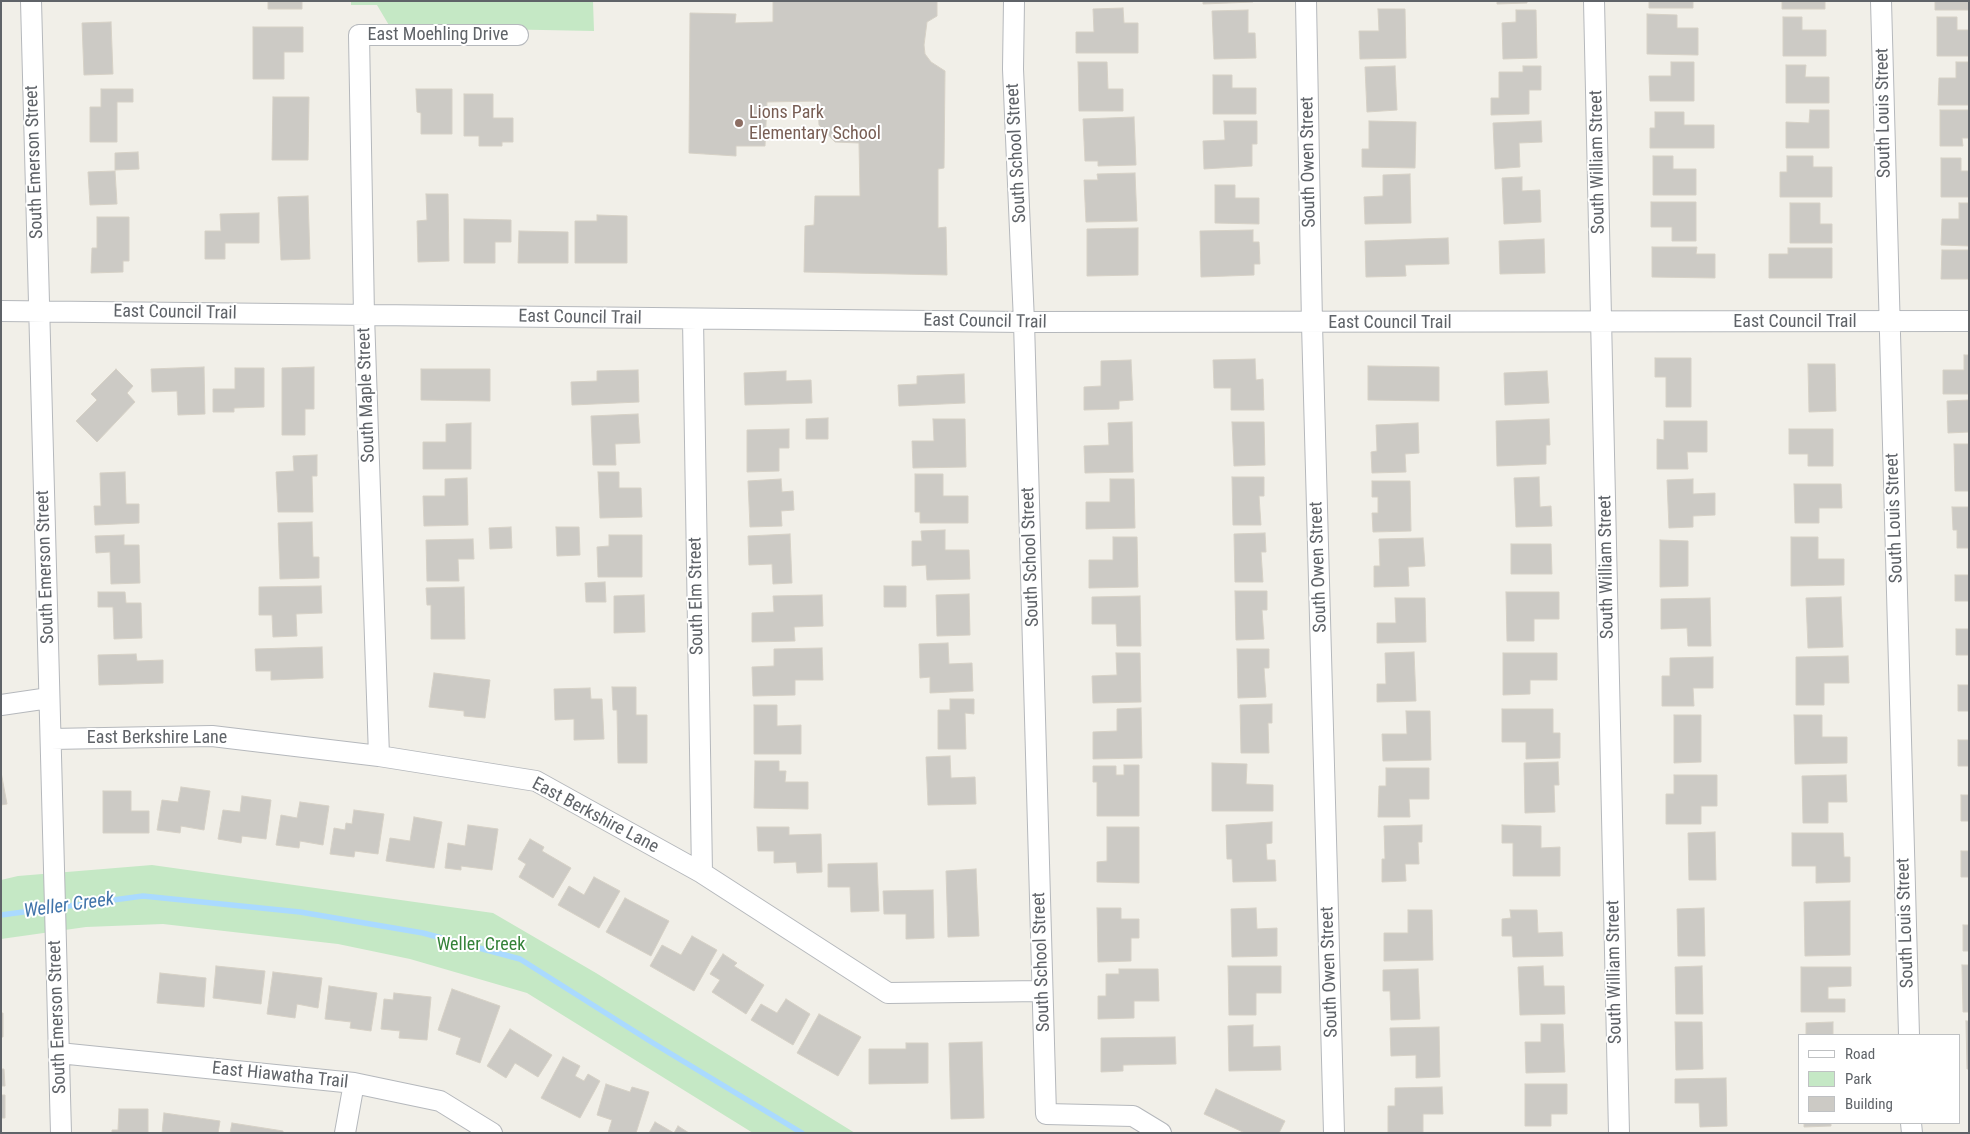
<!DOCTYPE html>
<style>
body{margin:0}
#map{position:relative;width:1970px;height:1134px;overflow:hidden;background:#f1efe8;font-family:"Roboto Condensed",sans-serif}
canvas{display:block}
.frame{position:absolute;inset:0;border:2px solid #5f6368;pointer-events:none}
.legend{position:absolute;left:1798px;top:1034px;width:162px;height:90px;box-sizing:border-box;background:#fff;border:1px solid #bfc1c3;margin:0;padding:6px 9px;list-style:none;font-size:15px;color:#5f6368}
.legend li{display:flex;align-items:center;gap:10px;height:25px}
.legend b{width:25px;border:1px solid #bfc1c3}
</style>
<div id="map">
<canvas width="1970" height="1134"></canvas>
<div class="frame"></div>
<ul class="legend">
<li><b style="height:6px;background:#fff"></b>Road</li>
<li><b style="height:14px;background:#c5e8c5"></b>Park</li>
<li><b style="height:14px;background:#cccac5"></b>Building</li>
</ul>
</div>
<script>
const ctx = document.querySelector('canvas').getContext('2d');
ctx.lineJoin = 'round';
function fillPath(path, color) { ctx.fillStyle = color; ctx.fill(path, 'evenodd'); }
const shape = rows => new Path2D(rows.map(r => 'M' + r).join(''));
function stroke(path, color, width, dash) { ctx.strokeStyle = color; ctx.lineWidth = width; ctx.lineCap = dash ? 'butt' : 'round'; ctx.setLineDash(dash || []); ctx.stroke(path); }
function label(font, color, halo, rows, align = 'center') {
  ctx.font = font + ' "Roboto Condensed",sans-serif'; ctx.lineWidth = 4; ctx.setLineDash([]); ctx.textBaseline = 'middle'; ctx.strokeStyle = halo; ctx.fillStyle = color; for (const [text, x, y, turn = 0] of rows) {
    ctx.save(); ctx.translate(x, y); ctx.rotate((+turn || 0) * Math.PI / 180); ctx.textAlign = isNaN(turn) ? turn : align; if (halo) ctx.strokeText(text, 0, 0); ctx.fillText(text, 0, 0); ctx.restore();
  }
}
const green = shape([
 [351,1,593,1,594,31,390,27,377,5,351,5],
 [152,865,493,913,596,973,855,1133,753,1133,527,993,410,959,338,944,163,924,86,927,1,939,1,880,18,876]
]);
const stream = shape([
 [1,915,143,896,300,912,423,933,520,959,653,1043,802,1133]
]);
const building = shape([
 [268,1,302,1,302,9,268,9,268,1],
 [773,1,937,1,937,16,927,22,924,45,925,54,931,62,945,71,944,168,938,169,938,228,946,227,947,275,804,272,805,226,814,225,815,196,860,196,859,143,835,142,819,125,818,101,767,102,765,146,736,146,736,156,689,153,690,13,736,14,735,23,773,22,773,1],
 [1203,1,1253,1,1253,2,1203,4,1203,1],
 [1497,1,1527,1,1527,3,1497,4,1497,1],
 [1649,1,1693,1,1693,8,1649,8,1649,1],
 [1782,1,1825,1,1825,9,1782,9,1782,1],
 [1935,1,1969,1,1969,10,1935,10,1935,1],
 [1123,8,1124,23,1138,23,1138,53,1076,53,1076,32,1094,32,1093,9,1123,8],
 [1378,9,1405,9,1406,58,1360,59,1359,31,1379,31,1378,9],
 [1248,10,1248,33,1255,33,1256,58,1214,59,1212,11,1248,10],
 [1516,10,1536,10,1537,58,1503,59,1502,23,1516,22,1516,10],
 [1647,14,1677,15,1677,28,1698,28,1698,55,1647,54,1647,14],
 [1783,17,1802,17,1802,30,1826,30,1826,56,1783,56,1783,17],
 [1937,17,1957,17,1957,30,1969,30,1969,56,1937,56,1937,17],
 [111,22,113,74,84,75,82,23,111,22],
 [253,27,303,27,303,52,284,52,284,79,253,79,253,27],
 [1078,62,1107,62,1108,89,1123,89,1123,111,1079,111,1078,62],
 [1671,62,1694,62,1694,101,1650,101,1649,76,1671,76,1671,62],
 [1956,62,1969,62,1969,105,1938,105,1939,78,1956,78,1956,62],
 [1786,65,1806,65,1805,77,1829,77,1829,103,1786,103,1786,65],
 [1395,66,1397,110,1367,112,1365,67,1395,66],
 [1523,66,1541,66,1541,90,1529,90,1529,114,1491,115,1491,98,1499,98,1499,72,1523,72,1523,66],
 [1213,75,1232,75,1232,88,1256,88,1256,114,1213,114,1213,75],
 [101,89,133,89,133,102,117,102,117,142,90,142,90,107,101,107,101,89],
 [416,89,452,89,452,134,421,134,421,113,417,112,416,89],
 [464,94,493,94,493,118,513,118,513,142,502,142,502,146,479,146,479,136,464,136,464,94],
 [273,97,309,97,308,160,272,160,273,97],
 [1810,110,1829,110,1829,148,1786,148,1786,122,1809,123,1810,110],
 [1940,110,1969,110,1969,138,1962,138,1963,146,1940,146,1940,110],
 [1655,112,1684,112,1684,125,1714,125,1714,148,1650,148,1650,128,1655,128,1655,112],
 [1134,117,1136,165,1098,166,1098,161,1085,161,1083,119,1134,117],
 [1224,121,1257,121,1257,144,1252,144,1252,166,1204,169,1203,141,1225,140,1224,121],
 [1369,121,1416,122,1415,168,1362,167,1362,149,1369,149,1369,121],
 [1541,121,1542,142,1519,143,1520,167,1495,169,1493,123,1541,121],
 [138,152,139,169,115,170,115,153,138,152],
 [1653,156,1673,156,1673,169,1696,169,1696,195,1653,195,1653,156],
 [1787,156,1813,156,1813,167,1832,167,1832,197,1780,197,1780,172,1787,172,1787,156],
 [1941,158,1961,158,1961,171,1969,171,1969,197,1941,197,1941,158],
 [115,171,117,204,90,205,88,172,115,171],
 [1135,173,1137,221,1086,222,1084,180,1098,180,1097,174,1135,173],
 [1410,174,1411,223,1365,224,1364,197,1383,196,1383,175,1410,174],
 [1522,177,1522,191,1540,190,1541,222,1504,224,1502,178,1522,177],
 [1215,185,1235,185,1235,198,1259,198,1259,224,1215,223,1215,185],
 [426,194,448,194,449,261,418,262,417,221,427,220,426,194],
 [308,196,310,259,281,260,278,197,308,196],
 [1651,202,1696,202,1696,241,1672,241,1672,227,1651,227,1651,202],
 [1790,203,1820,203,1820,224,1832,224,1832,243,1790,243,1790,203],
 [1959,203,1969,203,1969,246,1941,245,1942,219,1959,219,1959,203],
 [259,213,259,243,225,243,225,259,205,259,205,231,221,231,220,214,259,213],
 [597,215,627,216,627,263,575,263,575,221,597,221,597,215],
 [97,217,129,217,129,261,123,261,123,272,91,273,92,248,97,248,97,217],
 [464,219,511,220,511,242,495,242,495,263,464,263,464,219],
 [1138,228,1138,275,1087,276,1087,229,1138,228],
 [1253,230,1253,242,1259,242,1260,264,1254,264,1254,275,1201,277,1200,231,1253,230],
 [519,231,568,232,568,263,518,263,519,231],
 [1448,238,1449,264,1405,265,1406,276,1366,277,1365,241,1448,238],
 [1544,239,1545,273,1500,274,1499,241,1544,239],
 [1652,247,1697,247,1696,254,1715,254,1715,278,1652,277,1652,247],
 [1788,248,1832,248,1832,278,1769,278,1769,254,1788,254,1788,248],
 [1942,250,1969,250,1969,279,1941,279,1942,250],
 [1964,355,1969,355,1969,394,1943,394,1943,370,1964,370,1964,355],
 [1655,358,1691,358,1691,407,1666,407,1666,377,1655,377,1655,358],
 [1255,359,1256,380,1263,379,1264,410,1231,410,1231,388,1214,388,1213,360,1255,359],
 [1131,360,1133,400,1119,401,1119,409,1084,410,1084,387,1101,386,1101,361,1131,360],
 [1808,364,1835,364,1836,411,1809,412,1808,364],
 [1368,366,1439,367,1439,401,1368,400,1368,366],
 [204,367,205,414,178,415,177,391,152,392,151,369,204,367],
 [314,367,314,409,305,409,305,435,282,435,282,368,314,367],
 [235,368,264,368,264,407,234,408,234,412,213,412,213,389,235,389,235,368],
 [116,369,133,386,127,393,135,402,97,442,76,421,97,400,91,394,116,369],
 [421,369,490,369,490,401,421,400,421,369],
 [638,370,639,402,572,405,571,382,597,381,597,371,638,370],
 [786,371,786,381,811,380,812,403,745,405,744,373,786,371],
 [1547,371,1549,403,1505,405,1504,373,1547,371],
 [964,374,965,403,899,406,898,385,917,384,917,376,964,374],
 [1969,400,1969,432,1948,433,1947,401,1969,400],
 [638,414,640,443,615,444,616,465,593,465,591,416,638,414],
 [828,418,828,439,806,439,806,419,828,418],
 [933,419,965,419,966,467,913,468,912,441,934,441,933,419],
 [1549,419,1550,445,1546,445,1546,464,1497,466,1496,421,1549,419],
 [1664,421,1707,421,1707,452,1687,452,1688,469,1657,469,1657,439,1664,440,1664,421],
 [1132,422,1133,472,1085,473,1084,446,1109,445,1108,423,1132,422],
 [1232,422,1264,422,1265,465,1234,466,1232,422],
 [471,423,471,469,423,469,423,442,446,442,446,424,471,423],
 [1418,423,1419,453,1405,454,1406,472,1372,473,1371,452,1377,451,1376,425,1418,423],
 [789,429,789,448,779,448,779,471,747,472,747,430,789,429],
 [1789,429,1833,429,1833,466,1808,466,1808,454,1789,454,1789,429],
 [1954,444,1969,444,1969,491,1955,491,1954,444],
 [317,455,317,476,312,476,313,512,278,512,276,472,294,471,293,456,317,455],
 [125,472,126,504,139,504,139,523,95,525,94,506,101,506,100,473,125,472],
 [598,472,619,472,619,488,641,488,642,517,600,518,598,472],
 [915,474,943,474,943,496,968,496,968,523,920,523,920,512,915,512,915,474],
 [1232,477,1264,477,1264,496,1259,496,1261,525,1233,525,1232,477],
 [1539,477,1540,507,1551,506,1552,526,1516,527,1514,478,1539,477],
 [467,478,468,525,424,526,423,496,445,496,445,479,467,478],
 [781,479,782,492,793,491,794,510,781,511,782,526,750,527,748,481,781,479],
 [1110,479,1134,479,1135,528,1086,529,1086,502,1110,502,1110,479],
 [1693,479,1693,494,1715,493,1715,515,1693,516,1693,527,1669,528,1667,480,1693,479],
 [1372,481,1410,481,1411,531,1373,532,1372,513,1378,513,1378,497,1372,497,1372,481],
 [1794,484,1841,484,1842,508,1819,508,1819,523,1795,523,1794,484],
 [1952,507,1969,507,1969,548,1957,548,1957,530,1953,530,1952,507],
 [312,522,313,557,319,557,319,578,280,579,278,523,312,522],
 [511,527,512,548,490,549,489,528,511,527],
 [556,527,579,527,580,555,557,556,556,527],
 [945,530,945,550,969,550,970,579,927,580,926,565,912,566,912,541,922,541,921,531,945,530],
 [1265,533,1266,552,1261,552,1263,582,1235,582,1234,534,1265,533],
 [790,534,792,583,773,584,772,564,749,565,748,536,790,534],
 [124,535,124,545,139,545,140,583,111,584,110,552,96,553,95,536,124,535],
 [609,535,642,535,642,577,598,577,597,547,609,546,609,535],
 [1113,537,1137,537,1138,587,1089,588,1089,560,1113,560,1113,537],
 [1791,537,1818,537,1818,559,1844,559,1844,585,1791,586,1791,537],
 [1423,538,1425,566,1408,567,1409,586,1374,587,1374,566,1380,566,1379,539,1423,538],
 [473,539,474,559,458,559,459,581,427,581,426,540,473,539],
 [1660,540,1688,541,1688,586,1660,587,1660,540],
 [1511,544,1551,544,1552,574,1511,574,1511,544],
 [1955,575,1969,575,1969,601,1955,601,1955,575],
 [605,582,606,602,586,602,585,583,605,582],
 [321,586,322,613,296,614,297,636,273,637,272,615,259,615,259,587,321,586],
 [884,586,906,586,906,607,884,607,884,586],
 [464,587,465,639,431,639,431,605,427,605,426,588,464,587],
 [1235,591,1267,591,1267,610,1262,610,1264,639,1236,640,1235,591],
 [98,592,125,592,126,603,141,603,142,638,114,639,113,607,98,607,98,592],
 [1506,592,1559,592,1559,619,1534,619,1534,641,1507,641,1506,592],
 [969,594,970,635,937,636,936,595,969,594],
 [644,595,645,632,614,633,614,596,644,595],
 [822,595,823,626,794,627,795,641,752,642,752,613,774,612,773,596,822,595],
 [1140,596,1141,646,1117,646,1116,624,1092,624,1092,597,1140,596],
 [1841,597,1843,647,1808,648,1806,598,1841,597],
 [1395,598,1425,598,1426,642,1377,643,1377,623,1396,623,1395,598],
 [1710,598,1711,646,1688,646,1687,628,1661,629,1661,599,1710,598],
 [1956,629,1969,629,1969,655,1956,655,1956,629],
 [948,643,949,664,972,663,973,691,930,693,930,677,920,678,919,644,948,643],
 [322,647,323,678,271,680,271,671,256,671,255,649,322,647],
 [822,648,823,680,795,680,795,695,753,696,752,667,774,666,774,649,822,648],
 [1237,649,1269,649,1269,668,1264,668,1266,697,1238,698,1237,649],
 [1414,652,1416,701,1377,702,1377,684,1386,684,1385,653,1414,652],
 [1116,653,1140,653,1141,702,1093,703,1092,676,1117,675,1116,653],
 [1503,653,1557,653,1557,680,1530,680,1530,694,1503,695,1503,653],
 [136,654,137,661,163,660,163,683,99,685,98,655,136,654],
 [1848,656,1849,683,1824,683,1824,705,1796,705,1796,657,1848,656],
 [1713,657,1713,688,1693,688,1694,706,1662,706,1662,676,1670,676,1670,658,1713,657],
 [434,673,490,680,485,718,464,716,464,711,429,707,434,673],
 [1958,685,1969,685,1969,711,1958,711,1958,685],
 [612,687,636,687,636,715,647,715,647,763,618,763,617,710,613,710,612,687],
 [590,688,591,699,602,699,604,739,574,740,574,719,555,720,554,689,590,688],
 [950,699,974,699,974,714,965,713,966,749,938,749,938,710,950,710,950,699],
 [1272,704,1272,723,1268,723,1269,753,1241,753,1240,705,1272,704],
 [754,705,777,705,777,726,801,725,801,754,754,754,754,705],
 [1141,708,1142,758,1093,759,1093,732,1117,731,1117,709,1141,708],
 [1502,709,1553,709,1553,733,1560,733,1560,758,1526,759,1526,742,1502,742,1502,709],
 [1406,711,1430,711,1431,760,1383,761,1382,734,1407,734,1406,711],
 [1674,715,1701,715,1701,762,1674,763,1674,715],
 [1794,715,1822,715,1822,737,1847,737,1847,763,1795,764,1794,715],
 [1958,740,1969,740,1969,766,1958,766,1958,740],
 [950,756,951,778,975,777,976,804,928,805,926,757,950,756],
 [755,761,779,761,779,771,786,771,785,782,808,782,808,809,754,808,755,761],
 [1558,762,1559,785,1554,785,1555,812,1525,813,1524,763,1558,762],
 [1212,763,1247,764,1246,784,1273,785,1273,811,1212,811,1212,763],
 [1124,765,1139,765,1139,816,1097,816,1097,782,1093,782,1093,766,1116,766,1116,775,1124,775,1124,765],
 [1386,768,1429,768,1429,799,1409,799,1410,817,1378,817,1379,786,1386,786,1386,768],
 [1,772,7,804,1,805,1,772],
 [1674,775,1717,775,1717,806,1701,806,1701,824,1666,824,1666,794,1674,794,1674,775],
 [1846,775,1847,802,1828,802,1828,823,1803,823,1802,776,1846,775],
 [181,787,210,791,204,830,181,826,180,833,157,830,162,800,178,802,181,787],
 [103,791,131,791,131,811,149,811,149,833,103,833,103,791],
 [1961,795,1969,795,1969,821,1961,821,1961,795],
 [242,796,271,800,266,839,242,836,241,843,218,839,223,810,240,812,242,796],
 [300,802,329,806,323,845,300,841,299,848,276,845,281,815,297,818,300,802],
 [354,810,384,814,378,854,355,851,354,857,330,854,334,828,345,830,346,823,352,824,354,810],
 [414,817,442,822,434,868,386,861,390,838,410,841,414,817],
 [1272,822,1272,843,1266,844,1267,860,1275,860,1276,881,1233,882,1232,859,1227,859,1226,825,1272,822],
 [468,825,498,829,492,870,461,866,461,870,445,868,448,843,465,846,468,825],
 [1422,825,1422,842,1418,842,1419,864,1405,864,1406,881,1382,882,1382,859,1385,859,1384,826,1422,825],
 [1502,825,1541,826,1541,848,1560,847,1560,876,1513,876,1513,843,1502,843,1502,825],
 [757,827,789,827,789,835,821,834,822,872,797,873,796,862,774,863,774,851,758,851,757,827],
 [1107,827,1139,827,1139,883,1097,882,1097,862,1107,861,1107,827],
 [1715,832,1716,880,1689,880,1688,833,1715,832],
 [1792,833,1843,833,1844,857,1850,857,1850,882,1816,883,1816,866,1792,866,1792,833],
 [530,839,544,847,542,851,571,868,553,898,519,877,526,864,518,859,530,839],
 [1961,851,1969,851,1969,877,1961,877,1961,851],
 [877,863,879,911,851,912,850,887,828,887,828,864,877,863],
 [976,869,979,936,948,937,946,871,976,869],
 [594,877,620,891,599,928,558,905,569,886,584,895,594,877],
 [933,890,934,938,906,939,906,914,884,914,883,891,933,890],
 [625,898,669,921,651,956,606,932,625,898],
 [1850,901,1850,955,1805,956,1804,902,1850,901],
 [1097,908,1121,908,1121,919,1139,919,1139,938,1131,938,1131,961,1098,962,1097,908],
 [1256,908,1257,929,1277,928,1277,956,1232,957,1231,909,1256,908],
 [1704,908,1705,956,1678,956,1677,909,1704,908],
 [1408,910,1432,910,1433,960,1384,961,1384,933,1408,933,1408,910],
 [1510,910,1537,910,1538,933,1562,932,1563,956,1513,957,1512,936,1502,936,1502,919,1511,918,1510,910],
 [1963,925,1969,925,1969,951,1963,951,1963,925],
 [692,936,717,950,694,991,650,966,662,945,681,955,692,936],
 [723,954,737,963,734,966,764,985,746,1014,712,992,720,980,710,974,723,954],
 [1962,965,1969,965,1969,1012,1963,1012,1962,965],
 [216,966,265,971,261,1004,213,998,216,966],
 [1228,966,1281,966,1281,993,1256,993,1256,1015,1229,1015,1228,966],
 [1543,966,1544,986,1564,986,1565,1014,1520,1015,1518,967,1543,966],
 [1702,966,1703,1014,1676,1014,1675,967,1702,966],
 [1801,967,1851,967,1851,986,1828,987,1828,999,1845,999,1845,1012,1801,1012,1801,967],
 [1119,969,1158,969,1159,1001,1134,1001,1134,1018,1098,1019,1098,996,1106,996,1106,974,1119,974,1119,969],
 [1418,969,1420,1019,1391,1020,1390,991,1383,991,1383,970,1418,969],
 [273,972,322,978,318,1008,297,1004,295,1018,267,1014,273,972],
 [160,973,206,978,204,1007,157,1003,160,973],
 [329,986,377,993,371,1031,350,1028,351,1022,325,1019,329,986],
 [452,989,500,1006,480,1063,456,1054,461,1038,438,1030,452,989],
 [394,993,431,997,427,1040,399,1038,400,1031,381,1029,384,999,393,1000,394,993],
 [786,999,810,1014,793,1045,751,1020,761,1004,777,1013,786,999],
 [1,1013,3,1013,3,1037,1,1037,1,1013],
 [819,1014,861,1037,838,1076,797,1053,819,1014],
 [1966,1021,1969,1021,1969,1069,1967,1069,1966,1021],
 [1675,1022,1702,1022,1703,1069,1676,1070,1675,1022],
 [1833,1022,1833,1035,1806,1035,1806,1023,1833,1022],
 [1541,1024,1563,1024,1565,1072,1526,1073,1525,1042,1541,1042,1541,1024],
 [1253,1025,1253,1047,1280,1046,1281,1070,1229,1071,1228,1026,1253,1025],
 [1439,1027,1440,1077,1416,1078,1416,1055,1391,1056,1390,1028,1439,1027],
 [510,1029,552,1055,538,1077,515,1063,506,1078,487,1066,510,1029],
 [1175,1037,1176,1064,1123,1065,1123,1071,1101,1072,1101,1038,1175,1037],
 [982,1042,984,1118,951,1119,949,1043,982,1042],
 [906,1043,928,1043,928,1083,869,1084,869,1049,906,1049,906,1043],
 [563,1057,580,1066,575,1076,584,1081,588,1074,600,1081,580,1118,541,1098,563,1057],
 [1,1069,4,1069,5,1086,1,1086,1,1069],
 [1726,1078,1727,1126,1700,1127,1699,1103,1675,1103,1675,1079,1726,1078],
 [606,1084,630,1092,632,1087,649,1092,636,1133,608,1133,612,1120,597,1115,606,1084],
 [1525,1084,1567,1084,1567,1114,1551,1114,1551,1126,1525,1126,1525,1084],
 [1442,1087,1443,1114,1423,1114,1423,1133,1388,1133,1388,1106,1395,1106,1395,1088,1442,1087],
 [1216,1089,1285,1121,1279,1133,1245,1133,1204,1114,1216,1089],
 [1,1095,5,1095,5,1118,1,1118,1,1095],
 [119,1109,148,1109,148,1133,112,1133,112,1130,118,1130,119,1109],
 [164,1113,220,1121,218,1133,162,1133,164,1113],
 [655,1122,674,1133,649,1133,655,1122],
 [232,1123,283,1131,283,1133,230,1133,232,1123],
 [1804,1123,1831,1123,1831,1126,1804,1127,1804,1123],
 [678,1126,689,1133,674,1133,678,1126]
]);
const minor = shape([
 [31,1,61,1133],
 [1014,1,1013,69,1024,322,1046,1114,1133,1116,1161,1133],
 [1306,1,1312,324,1334,1133],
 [1594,1,1619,1133],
 [1881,1,1909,1035],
 [1,311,1024,322,1969,321],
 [693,319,702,873],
 [1,705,49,698],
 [51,739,212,736,379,756,536,781,702,873,888,993,1042,991],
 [379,756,364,315,359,35,518,35],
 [59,1053,354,1083,440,1101,492,1133],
 [1911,1123,1912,1133],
 [345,1133,354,1083]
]);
const markers = [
 [739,123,5,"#8d6e63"]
];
const streetNames = [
 ["East Moehling Drive",438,35],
 ["South Louis Street",1884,113,-91],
 ["South School Street",1017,153,-93],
 ["South Emerson Street",35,162,-92],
 ["South Owen Street",1309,162,-91],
 ["South William Street",1598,162,-91],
 ["East Council Trail",175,313,1],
 ["East Council Trail",580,318,1],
 ["East Council Trail",985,322,1],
 ["East Council Trail",1795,322],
 ["East Council Trail",1390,323],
 ["South Maple Street",367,395,-92],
 ["South Louis Street",1895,518,-92],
 ["South School Street",1031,557,-92],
 ["South Emerson Street",46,567,-92],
 ["South Owen Street",1319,567,-92],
 ["South William Street",1607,567,-91],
 ["South Elm Street",697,596,-91],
 ["East Berkshire Lane",157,738],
 ["East Berkshire Lane",595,816,28],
 ["South Louis Street",1906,923,-92],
 ["South School Street",1042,962,-92],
 ["South Owen Street",1330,972,-92],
 ["South William Street",1615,972,-91],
 ["South Emerson Street",58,1017,-92],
 ["East Hiawatha Trail",280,1076,6]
];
const educationNames = [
 ["Lions Park",749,113],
 ["Elementary School",749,134]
];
const parkNames = [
 ["Weller Creek",481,945]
];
const waterNames = [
 ["Weller Creek",69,906,-8]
];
fillPath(green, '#c5e8c5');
stroke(stream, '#aadaff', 5.5);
fillPath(building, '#cccac5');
stroke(building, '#d6d1c6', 1);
stroke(minor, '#b5b8bc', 22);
stroke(minor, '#fff', 20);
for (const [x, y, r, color] of markers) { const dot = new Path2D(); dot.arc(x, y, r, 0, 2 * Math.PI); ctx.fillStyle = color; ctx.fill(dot); stroke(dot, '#fff', 2); }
label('18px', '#5f6368', '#fff', streetNames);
label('18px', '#785e54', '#fff', educationNames, 'left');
label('18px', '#348238', '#fff', parkNames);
label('italic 19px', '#4174aa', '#fff', waterNames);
</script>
